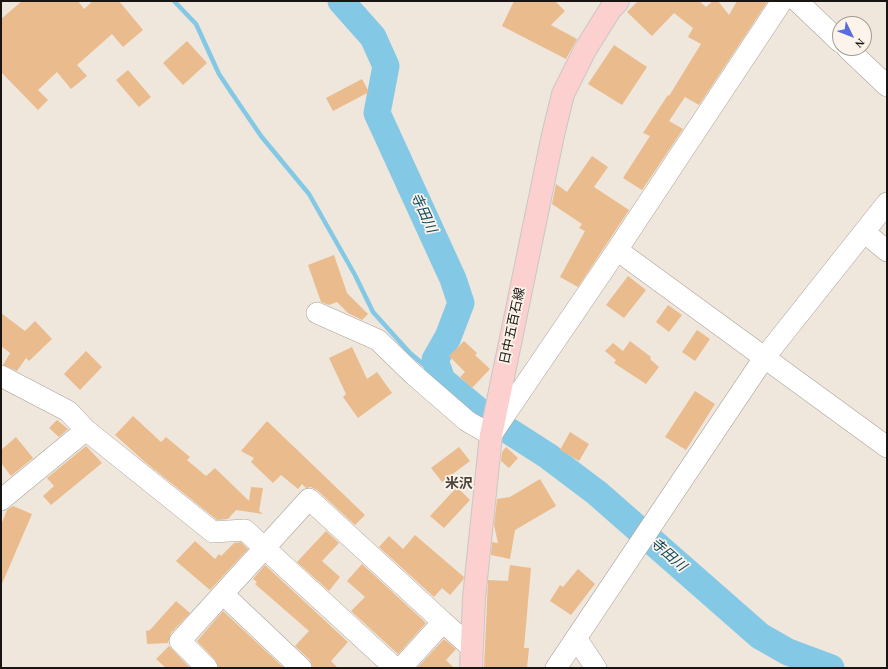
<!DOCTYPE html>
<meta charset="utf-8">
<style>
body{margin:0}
#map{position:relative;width:888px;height:669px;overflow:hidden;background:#efe6dc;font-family:"Times New Roman",serif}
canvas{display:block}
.frame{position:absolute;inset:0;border:2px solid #181512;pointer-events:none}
.north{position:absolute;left:832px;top:16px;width:40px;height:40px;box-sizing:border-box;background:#fcf4ea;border:1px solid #a19b94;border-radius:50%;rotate:133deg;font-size:11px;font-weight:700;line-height:16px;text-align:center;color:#181512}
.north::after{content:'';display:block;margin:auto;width:14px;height:18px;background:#596be2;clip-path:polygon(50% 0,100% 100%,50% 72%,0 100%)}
</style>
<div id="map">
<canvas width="888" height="669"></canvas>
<div class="frame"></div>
<div class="north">N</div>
</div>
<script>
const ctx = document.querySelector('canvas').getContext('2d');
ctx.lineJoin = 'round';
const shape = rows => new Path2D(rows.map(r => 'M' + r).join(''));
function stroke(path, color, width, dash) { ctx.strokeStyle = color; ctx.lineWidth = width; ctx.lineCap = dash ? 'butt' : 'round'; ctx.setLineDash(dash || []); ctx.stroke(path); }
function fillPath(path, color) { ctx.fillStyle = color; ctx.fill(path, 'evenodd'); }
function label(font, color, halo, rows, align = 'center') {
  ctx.font = font + ' "Times New Roman","Noto Sans JP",serif'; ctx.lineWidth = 3.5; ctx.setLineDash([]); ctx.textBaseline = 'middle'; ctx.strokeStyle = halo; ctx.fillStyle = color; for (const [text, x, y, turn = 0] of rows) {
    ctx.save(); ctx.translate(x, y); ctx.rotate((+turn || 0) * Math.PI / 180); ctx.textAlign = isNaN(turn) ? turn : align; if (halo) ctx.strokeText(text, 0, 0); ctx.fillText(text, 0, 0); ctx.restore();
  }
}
const stream = shape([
 [174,1,196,24,219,74,233,95,261,136,309,194,355,275,373,312,410,353,442,380]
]);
const river = shape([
 [341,1,373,37,386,66,377,113,453,279,461,303,448,337,435,360,442,380,484,415],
 [509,431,548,456,597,493,760,636,788,652,831,668]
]);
const building = shape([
 [22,1,78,1,84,9,93,1,119,1,143,30,123,47,112,34,77,65,87,76,71,89,57,72,38,90,48,100,38,110,1,72,1,19],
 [514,1,555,1,565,11,551,25,577,39,566,59,502,26],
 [638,1,699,1,706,7,713,1,718,1,729,15,737,1,768,1,699,105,685,97,669,121,683,129,642,190,623,178,650,136,643,133,668,95,669,96,701,44,688,37,693,28,674,13,652,36,627,12],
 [187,41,207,63,183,85,163,63],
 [614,45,647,67,622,105,588,84],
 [128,70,151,97,139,107,116,80],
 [362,79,369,92,333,111,326,98],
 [592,156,608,167,594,187,629,210,578,287,560,277,585,231,579,228,582,224,552,204,556,184,567,192],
 [334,255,347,293,368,314,362,320,348,313,337,302,329,305,321,302,308,265],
 [628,276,646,290,624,318,606,305],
 [668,305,682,315,669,332,656,322],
 [1,313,25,331,35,321,52,339,29,361,26,358,17,371,3,365,10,353,1,346],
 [697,330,710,339,695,361,682,352],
 [464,341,477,353,475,355,490,369,472,388,460,377,465,372,449,356],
 [630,341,651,357,650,359,659,367,646,384,614,363,616,360,605,351,613,343,623,351],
 [352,347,367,379,377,372,392,393,358,418,343,397,346,394,329,358],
 [86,351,102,367,80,390,64,374],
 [695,391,715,404,686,450,665,437],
 [133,416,161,442,166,437,190,457,187,460,206,476,215,468,249,501,251,487,263,488,259,511,263,514,236,510,228,519,217,520,145,462,115,435],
 [57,420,68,429,59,437,49,428],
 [267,421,365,515,355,525,317,490,311,487,306,488,302,484,298,489,281,475,273,483,251,462,254,458,241,451],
 [570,432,589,444,579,461,560,450],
 [16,437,33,458,11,476,1,463,1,450],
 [86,446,102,463,51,505,43,496,54,486,47,478],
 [459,447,470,461,442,482,431,468],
 [506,447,518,458,509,468,501,461,502,452],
 [540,479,556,506,515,530,510,559,491,555,492,542,498,543,494,525,497,499,510,497],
 [457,487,470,500,444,528,430,516],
 [13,506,32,514,1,586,1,525,7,510],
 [326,531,339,543,322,561,340,577,329,591,297,562],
 [415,535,464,577,463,580,450,595,442,588,434,597,379,547,389,536,403,549],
 [195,541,215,559,219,554,221,556,234,543,241,542,248,549,210,590,176,561],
 [362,564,426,623,398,654,351,611,365,597,347,581],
 [265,565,348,642,331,661,338,668,313,668,310,660,295,646,309,631,255,584,257,582,253,579],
 [510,565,531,568,524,648,529,648,527,668,484,668,488,580,508,581],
 [578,569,595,584,571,615,550,601,560,585,563,587],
 [176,601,190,613,171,633,168,643,147,644,146,631,150,630],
 [223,611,239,626,284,668,219,668,215,660,197,641],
 [444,639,456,649,446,660,454,668,417,668],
 [169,646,172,649,190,668,166,668,156,659]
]);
const minor = shape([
 [797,1,840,42],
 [847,48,887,86],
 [864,232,887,251],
 [617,250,887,447],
 [317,313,378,340,414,375,467,421,491,435,617,250,782,1],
 [1,376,68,411,86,430,213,532,245,530,395,668],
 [1,500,86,430],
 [223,594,301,668],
 [576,638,596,668],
 [207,668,180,641,309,499,443,622],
 [401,668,443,622,472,648],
 [556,668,764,358,887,203]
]);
const major = shape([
 [471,668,474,598,491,435,553,135,563,94,585,50,610,10,618,1]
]);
const streetNames = [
 ["日中五百石線",513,326,-78]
];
const waterNames = [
 ["寺田川",423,213,65],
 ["寺田川",668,555,41]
];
const neighbourhoodNames = [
 ["米沢",459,484]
];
stroke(stream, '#83c9e6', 4.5);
stroke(river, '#83c9e6', 27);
fillPath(building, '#eabb8c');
stroke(minor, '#aba39a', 22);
stroke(major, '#c8c7c6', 24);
stroke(minor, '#fff', 21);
stroke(major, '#fbd0cf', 22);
label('13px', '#181512', '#fcf4ea', streetNames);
label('italic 14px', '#0c485d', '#fcf4ea', waterNames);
label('bold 14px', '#4c453d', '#fcf4ea', neighbourhoodNames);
</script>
